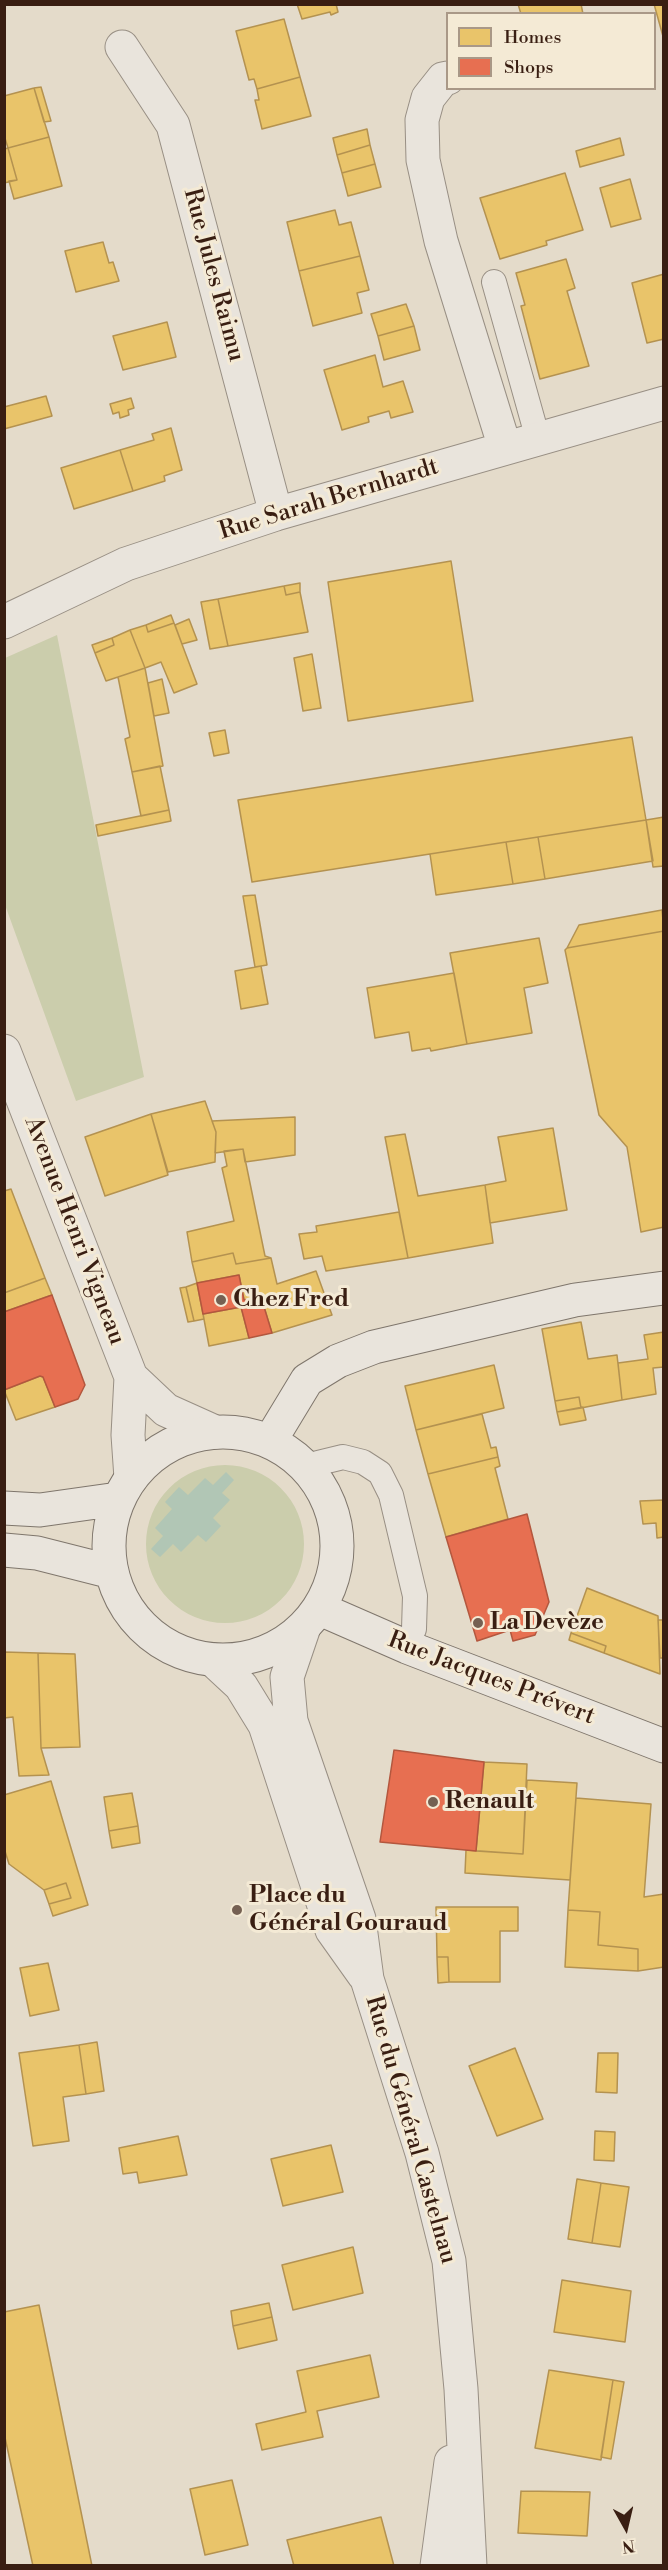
<!DOCTYPE html>
<meta charset="utf-8">
<style>
body{margin:0}
#map{position:relative;width:668px;height:2570px;overflow:hidden;background:#e4dbca;font-family:"Libre Bodoni",serif}
canvas{display:block}
.frame{position:absolute;inset:0;border:6px solid #391e12;pointer-events:none}
.legend{position:absolute;left:446px;top:12px;width:210px;height:78px;box-sizing:border-box;background:#f4ead5;border:2px solid #a99887;margin:0;padding:8px 10px;list-style:none;font-size:18px;color:#391e12}
.legend li{display:flex;align-items:center;gap:12px;height:30px}
.legend b{width:30px;border:2px solid #a99887}
.north{position:absolute;left:596px;top:2498px;width:60px;height:60px;-webkit-text-stroke:4px #f4ead5;paint-order:stroke;rotate:172deg;font-size:16px;font-weight:700;line-height:24px;text-align:center;color:#391e12}
.north::after{content:'';display:block;margin:auto;width:21px;height:27px;background:#391e12;clip-path:polygon(50% 0,100% 100%,50% 72%,0 100%)}
</style>
<div id="map">
<canvas width="668" height="2570"></canvas>
<div class="frame"></div>
<ul class="legend">
<li><b style="height:16px;background:#e9c46a"></b>Homes</li>
<li><b style="height:16px;background:#e76f51"></b>Shops</li>
</ul>
<div class="north">N</div>
</div>
<script>
const ctx = document.querySelector('canvas').getContext('2d');
ctx.lineJoin = 'round';
function fillPath(path, color) { ctx.fillStyle = color; ctx.fill(path, 'evenodd'); }
const shape = rows => new Path2D(rows.map(r => 'M' + r).join(''));
function stroke(path, color, width, dash) { ctx.strokeStyle = color; ctx.lineWidth = width; ctx.lineCap = dash ? 'butt' : 'round'; ctx.setLineDash(dash || []); ctx.stroke(path); }
function label(font, color, halo, rows, align = 'center') {
  ctx.font = font + ' "Libre Bodoni",serif'; ctx.lineWidth = 6; ctx.setLineDash([]); ctx.textBaseline = 'middle'; ctx.strokeStyle = halo; ctx.fillStyle = color; for (const [text, x, y, turn = 0] of rows) {
    ctx.save(); ctx.translate(x, y); ctx.rotate((+turn || 0) * Math.PI / 180); ctx.textAlign = isNaN(turn) ? turn : align; if (halo) ctx.strokeText(text, 0, 0); ctx.fillText(text, 0, 0); ctx.restore();
  }
}
const green = shape([
 [57,635,144,1077,76,1101,4,902,5,658],
 '146 1544a79 79 0 1 1 158 0a79 79 0 1 1-158 0Z'
]);
const water = shape([
 [226,1472,234,1480,222,1493,230,1500,213,1518,221,1526,206,1542,198,1535,181,1552,173,1544,160,1557,151,1549,163,1536,155,1528,172,1509,165,1502,179,1487,188,1495,205,1478,213,1485]
]);
const homes = shape([
 [297,4,336,4,338,12,331,15,330,12,302,19,297,4],
 [518,4,581,4,583,14,521,14,518,4],
 [654,4,664,4,664,40,654,4],
 [284,19,300,77,257,89,254,79,249,80,236,31,284,19],
 [300,77,311,116,262,129,255,100,259,100,257,89,300,77],
 [41,87,51,121,44,122,34,88,41,87],
 [34,88,49,137,8,148,4,135,4,96,34,88],
 [367,129,370,145,337,155,333,138,367,129],
 [49,137,62,186,14,199,9,181,17,180,8,148,49,137],
 [620,138,624,155,580,167,576,151,620,138],
 [370,145,375,164,342,173,337,155,370,145],
 [8,148,17,180,4,183,4,149,8,148],
 [375,164,381,187,348,196,342,173,375,164],
 [565,173,583,230,546,241,547,245,500,259,480,198,565,173],
 [630,179,641,219,611,227,600,188,630,179],
 [335,210,339,225,351,222,360,256,299,271,287,222,335,210],
 [103,242,109,263,113,262,119,281,76,292,65,251,103,242],
 [360,256,369,290,357,293,362,313,313,326,299,271,360,256],
 [566,259,575,288,567,291,589,366,540,379,521,306,525,305,516,273,566,259],
 [664,274,664,339,647,343,632,283,664,274],
 [406,304,414,326,378,336,371,314,406,304],
 [167,322,176,357,123,370,113,336,167,322],
 [414,326,420,350,384,360,378,336,414,326],
 [375,355,383,387,403,381,413,412,391,418,389,411,368,417,369,422,342,430,324,370,375,355],
 [46,396,52,416,4,429,4,407,46,396],
 [131,398,134,408,128,410,129,415,120,418,119,412,113,414,110,404,131,398],
 [171,428,182,470,164,476,165,481,133,491,120,450,154,440,152,434,171,428],
 [120,450,133,491,74,509,61,468,120,450],
 [451,561,473,701,348,721,328,582,451,561],
 [300,583,300,592,286,595,284,586,300,583],
 [284,586,286,595,300,592,308,632,228,646,218,599,284,586],
 [218,599,228,646,210,649,201,602,218,599],
 [171,615,174,623,148,632,146,625,171,615],
 [189,619,197,640,182,644,175,625,189,619],
 [174,623,197,684,174,693,161,662,145,668,130,630,146,625,148,632,174,623],
 [130,630,145,668,106,681,95,653,114,645,112,638,130,630],
 [112,638,114,645,95,653,92,645,112,638],
 [312,654,321,708,303,711,294,658,312,654],
 [145,668,163,766,132,772,125,739,130,737,118,677,145,668],
 [162,679,169,713,154,716,148,683,162,679],
 [225,730,229,753,214,756,209,733,225,730],
 [632,737,646,820,252,882,238,800,632,737],
 [160,766,169,810,141,816,132,772,160,766],
 [169,810,171,821,98,836,96,825,169,810],
 [664,817,664,866,653,867,646,820,664,817],
 [646,820,653,861,545,879,538,837,646,820],
 [538,837,545,879,513,884,506,842,538,837],
 [506,842,513,884,436,895,430,854,506,842],
 [255,895,267,965,255,967,243,896,255,895],
 [662,910,664,931,567,948,579,925,662,910],
 [664,931,664,1227,641,1232,627,1147,599,1115,565,950,567,948,664,931],
 [539,938,548,983,524,988,532,1033,467,1044,450,953,539,938],
 [261,966,268,1004,241,1009,235,971,261,966],
 [454,973,467,1044,431,1051,430,1048,412,1051,409,1032,375,1038,367,988,454,973],
 [205,1101,216,1132,215,1162,168,1172,151,1114,205,1101],
 [151,1114,168,1175,105,1196,85,1137,151,1114],
 [295,1117,295,1155,245,1162,243,1149,215,1153,216,1132,212,1121,295,1117],
 [553,1128,567,1210,490,1223,485,1185,506,1181,498,1137,553,1128],
 [405,1134,418,1196,485,1185,493,1243,408,1258,385,1137,405,1134],
 [243,1149,265,1256,271,1258,236,1264,233,1253,192,1262,187,1232,234,1221,222,1168,227,1166,224,1151,243,1149],
 [11,1189,45,1278,4,1293,4,1191,11,1189],
 [399,1212,408,1258,326,1271,322,1256,304,1259,299,1234,317,1232,316,1226,399,1212],
 [233,1253,236,1264,271,1258,277,1284,316,1271,332,1315,272,1333,261,1297,244,1300,239,1275,197,1283,192,1262,233,1253],
 [45,1278,52,1295,4,1312,4,1293,45,1278],
 [197,1283,204,1319,194,1321,186,1287,197,1283],
 [186,1287,194,1321,188,1322,180,1288,186,1287],
 [241,1307,249,1338,209,1346,203,1314,241,1307],
 [581,1322,588,1359,617,1355,622,1400,581,1408,579,1397,555,1401,542,1329,581,1322],
 [664,1332,664,1367,653,1368,656,1394,622,1400,618,1363,648,1359,644,1335,664,1332],
 [494,1365,504,1408,416,1430,405,1386,494,1365],
 [40,1376,43,1377,55,1407,16,1420,4,1390,40,1376],
 [579,1397,581,1408,557,1412,555,1401,579,1397],
 [583,1407,586,1420,560,1425,557,1412,583,1407],
 [482,1414,491,1448,496,1447,498,1457,428,1474,416,1430,482,1414],
 [498,1457,500,1466,495,1468,508,1519,446,1537,428,1474,498,1457],
 [664,1500,664,1537,657,1538,656,1523,643,1524,640,1501,664,1500],
 [587,1588,658,1616,660,1674,604,1653,606,1646,571,1633,587,1588],
 [658,1620,664,1620,664,1658,660,1658,658,1620],
 [571,1633,606,1646,604,1653,569,1640,571,1633],
 [4,1652,38,1653,41,1748,49,1775,19,1776,13,1717,4,1718,4,1652],
 [38,1653,75,1654,80,1747,41,1748,38,1653],
 [484,1762,527,1764,523,1854,476,1851,484,1762],
 [527,1780,577,1783,570,1880,465,1873,466,1850,523,1854,527,1780],
 [51,1781,88,1905,53,1916,49,1904,71,1898,66,1883,44,1890,9,1864,4,1848,4,1795,51,1781],
 [132,1793,138,1826,109,1831,104,1797,132,1793],
 [576,1798,651,1804,644,1897,664,1894,664,1967,638,1971,638,1949,598,1945,600,1912,568,1910,576,1798],
 [138,1826,140,1843,112,1848,109,1831,138,1826],
 [66,1883,71,1898,49,1904,44,1890,66,1883],
 [436,1907,518,1907,518,1931,500,1931,500,1982,449,1982,448,1957,437,1957,436,1907],
 [568,1910,600,1912,598,1945,638,1949,638,1971,565,1967,568,1910],
 [437,1957,448,1957,449,1982,438,1983,437,1957],
 [48,1963,59,2010,30,2016,20,1968,48,1963],
 [97,2042,104,2091,86,2094,79,2045,97,2042],
 [79,2045,86,2094,63,2097,69,2141,33,2146,19,2053,79,2045],
 [515,2048,543,2119,497,2136,469,2066,515,2048],
 [598,2053,618,2053,617,2093,596,2092,598,2053],
 [595,2131,615,2132,614,2161,594,2160,595,2131],
 [178,2136,187,2175,139,2183,137,2172,123,2174,119,2148,178,2136],
 [331,2145,343,2192,283,2206,271,2159,331,2145],
 [577,2179,601,2183,592,2243,568,2239,577,2179],
 [601,2183,629,2187,620,2247,592,2243,601,2183],
 [353,2247,363,2293,293,2310,282,2265,353,2247],
 [562,2280,631,2291,625,2342,554,2332,562,2280],
 [269,2303,272,2317,233,2326,231,2311,269,2303],
 [39,2305,92,2566,33,2566,4,2433,4,2312,39,2305],
 [272,2317,277,2340,238,2349,233,2326,272,2317],
 [370,2355,379,2397,317,2411,323,2437,262,2450,256,2424,306,2412,297,2371,370,2355],
 [549,2370,613,2380,601,2460,535,2448,549,2370],
 [613,2380,624,2382,611,2459,601,2457,613,2380],
 [232,2480,248,2545,205,2555,190,2489,232,2480],
 [521,2491,590,2492,587,2536,518,2533,521,2491],
 [381,2517,394,2566,294,2566,287,2540,381,2517]
]);
const shops = shape([
 [239,1275,244,1300,261,1297,272,1333,249,1338,241,1307,203,1314,197,1283,239,1275],
 [52,1295,85,1385,78,1399,55,1407,43,1377,40,1376,4,1390,4,1312,52,1295],
 [527,1514,549,1602,535,1635,513,1641,510,1630,477,1641,446,1537,527,1514],
 [394,1750,484,1762,476,1851,380,1842,394,1750]
]);
const service = shape([
 [494,282,538,439],
 [306,1466,343,1457,363,1462,380,1473,391,1495,415,1596,414,1629,407,1647]
]);
const minor = shape([
 [122,47,173,125,276,514],
 [448,78,443,79,428,98,422,120,423,160,441,241,505,448],
 [4,622,126,564,276,514,664,403]
]);
const tertiary = shape([
 [4,1051,131,1377,128,1435,131,1478],
 [131,1377,166,1410,215,1432],
 [304,1627,287,1677,291,1721,359,1919,367,1979,422,2153,449,2261,461,2389,470,2566],
 [213,1660,241,1686,265,1725,332,1930,364,1975],
 [437,2566,451,2462]
]);
const secondary = shape([
 '109 1546a114 114 0 1 1 228 0a114 114 0 1 1-228 0Z',
 [270,1441,307,1380,338,1361,374,1347,575,1300,664,1288],
 [4,1508,40,1510,118,1499],
 [4,1550,37,1553,112,1572],
 [320,1609,407,1647,664,1746]
]);
const markers = [
 [221,1300,6,"#756052"],
 [478,1623,6,"#756052"],
 [433,1802,6,"#756052"],
 [237,1910,6,"#756052"]
];
const streetNames = [
 ["Rue Jules Raimu",213,275,75],
 ["Rue Sarah Bernhardt",329,500,-17],
 ["Avenue Henri Vigneau",74,1231,69],
 ["Rue Jacques Prévert",491,1679,21],
 ["Rue du Général Castelnau",410,2130,74]
];
const poiNames = [
 ["Chez Fred",233,1300],
 ["La Devèze",490,1623],
 ["Renault",445,1802],
 ["Place du",249,1896],
 ["Général Gouraud",249,1924]
];
fillPath(green, '#cbcdac');
fillPath(water, '#b1c6b5');
fillPath(homes, '#e9c46a');
stroke(homes, '#b49250', 1.5);
fillPath(shops, '#e76f51');
stroke(shops, '#b3573e', 1.5);
stroke(service, '#988f84', 26);
stroke(minor, '#988f84', 35);
stroke(tertiary, '#988f84', 35);
stroke(secondary, '#7f766c', 35);
stroke(service, '#e9e4dc', 24);
stroke(minor, '#e9e4dc', 33);
stroke(tertiary, '#e9e4dc', 33);
stroke(secondary, '#e9e4dc', 33);
for (const [x, y, r, color] of markers) { const dot = new Path2D(); dot.arc(x, y, r, 0, 2 * Math.PI); ctx.fillStyle = color; ctx.fill(dot); stroke(dot, '#f4ead5', 2); }
label('24px', '#391e12', '#f4ead5', streetNames);
label('bold 24px', '#391e12', '#f4ead5', poiNames, 'left');
</script>
